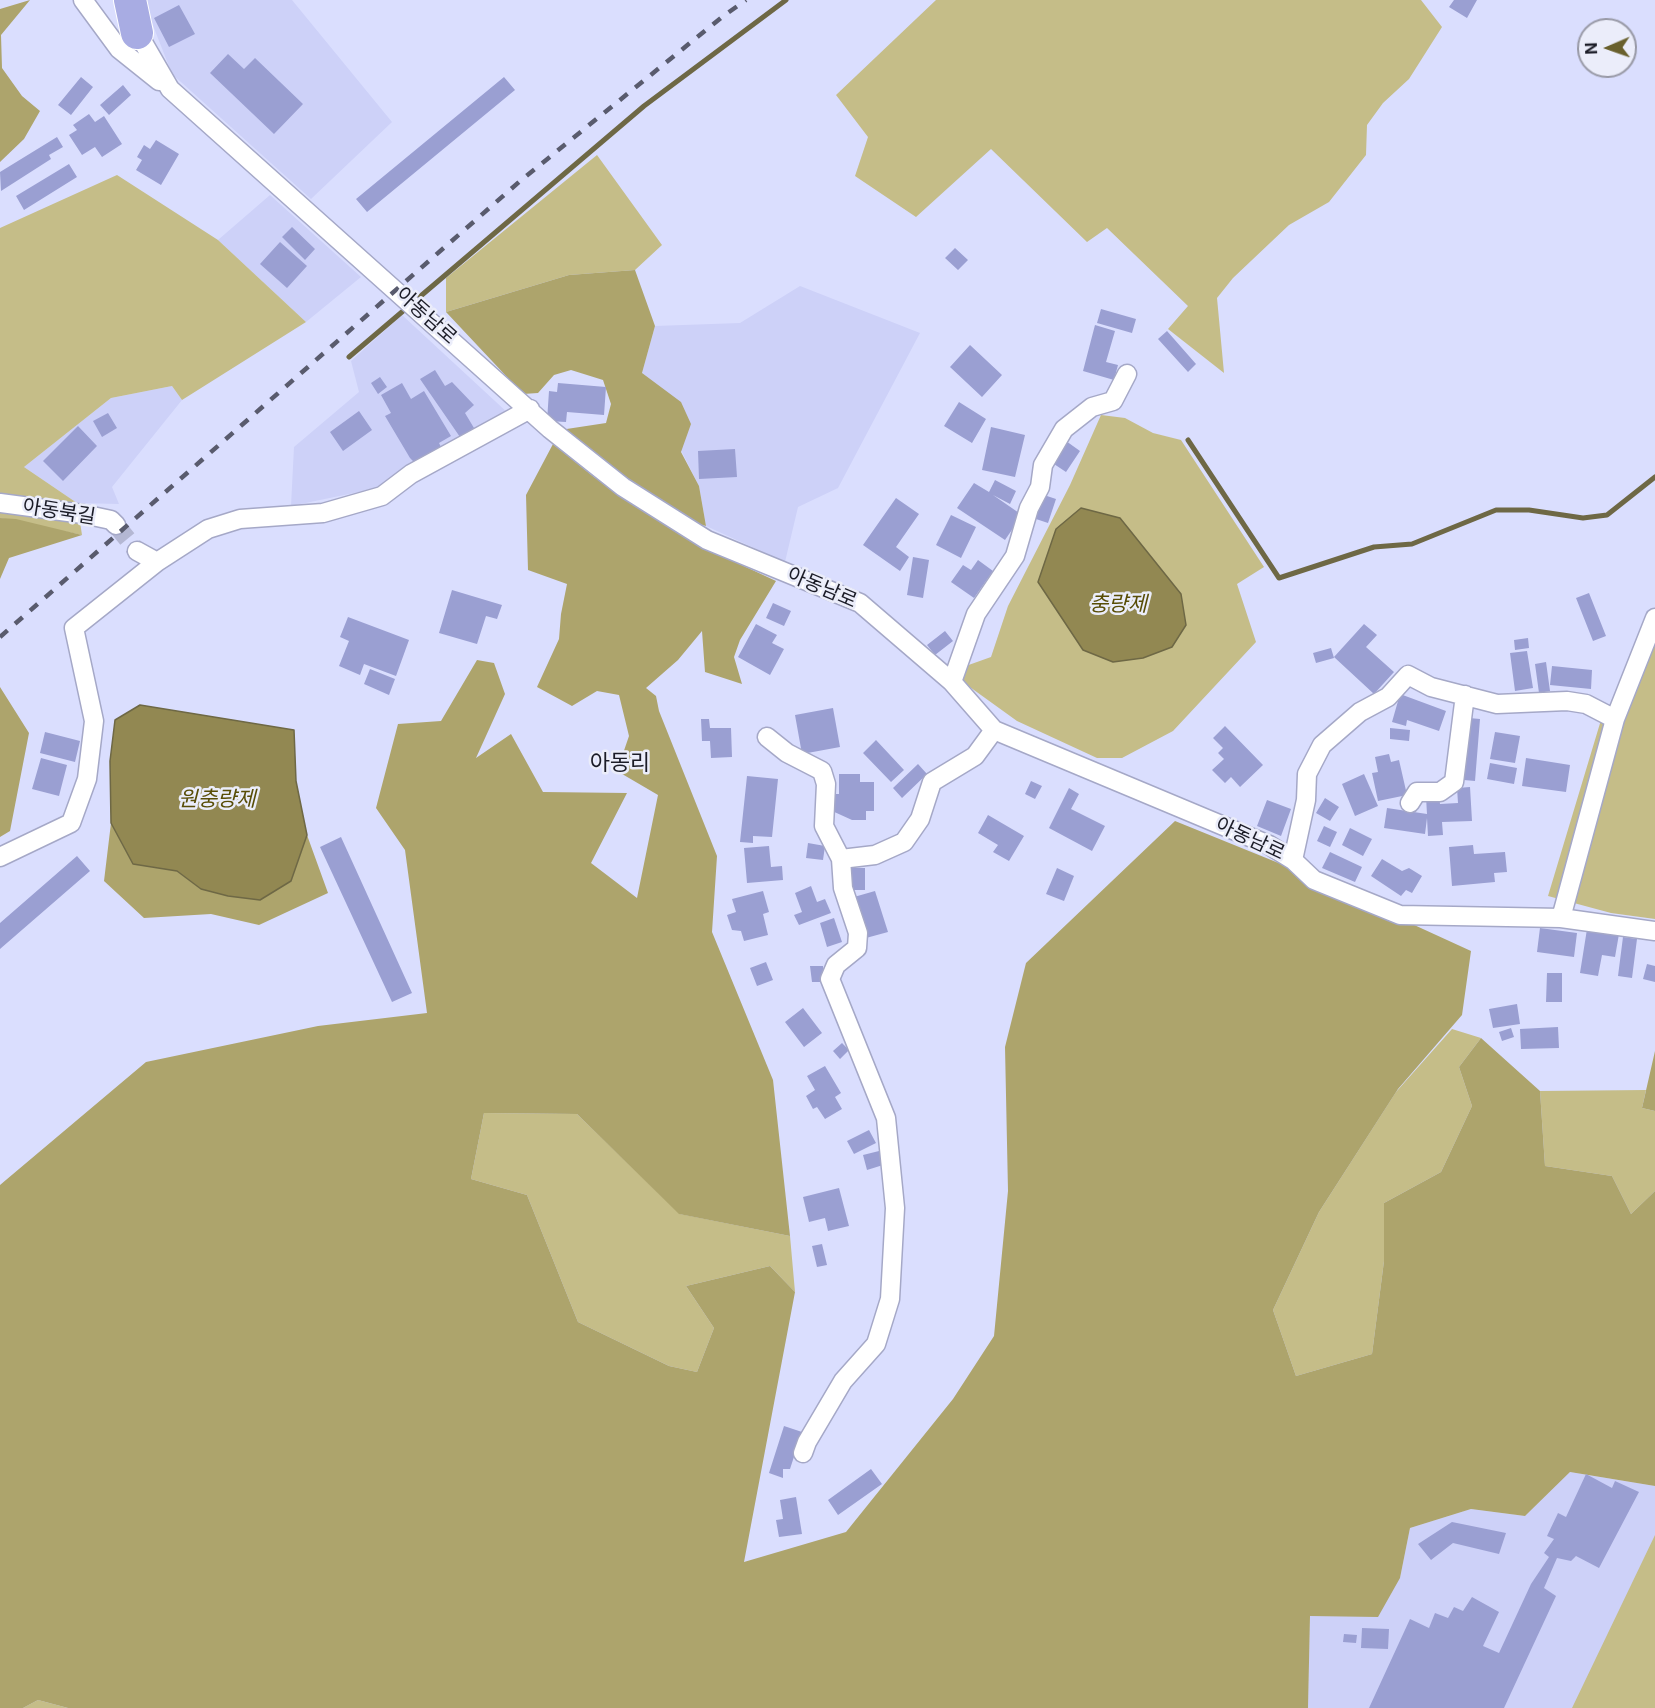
<!DOCTYPE html>
<meta charset="utf-8">
<style>
body{margin:0}
#map{position:relative;width:1655px;height:1708px;overflow:hidden;background:#dadefe;font-family:Inter,sans-serif}
canvas{display:block}
.north{position:absolute;left:1577px;top:18px;width:60px;height:60px;box-sizing:border-box;background:#ebedfa;border:2px solid #9899a6;border-radius:50%;rotate:268deg;font-size:16px;font-weight:700;line-height:24px;text-align:center;color:#1b1c27}
.north::after{content:'';display:block;margin:auto;width:21px;height:27px;background:#69602d;clip-path:polygon(50% 0,100% 100%,50% 72%,0 100%)}
</style>
<div id="map">
<canvas width="1655" height="1708"></canvas>
<div class="north">N</div>
</div>
<script>
const ctx = document.querySelector('canvas').getContext('2d');
ctx.lineJoin = 'round';
function fillPath(path, color) { ctx.fillStyle = color; ctx.fill(path, 'evenodd'); }
const shape = rows => new Path2D(rows.map(r => 'M' + r).join(''));
function stroke(path, color, width, dash) { ctx.strokeStyle = color; ctx.lineWidth = width; ctx.lineCap = dash ? 'butt' : 'round'; ctx.setLineDash(dash || []); ctx.stroke(path); }
function label(font, color, halo, rows, align = 'center') {
  ctx.font = font + ' Inter,"Noto Sans KR",sans-serif'; ctx.lineWidth = 5; ctx.setLineDash([]); ctx.textBaseline = 'middle'; ctx.strokeStyle = halo; ctx.fillStyle = color; for (const [text, x, y, turn = 0] of rows) {
    ctx.save(); ctx.translate(x, y); ctx.rotate((+turn || 0) * Math.PI / 180); ctx.textAlign = isNaN(turn) ? turn : align; if (halo) ctx.strokeText(text, 0, 0); ctx.fillText(text, 0, 0); ctx.restore();
  }
}
const built = shape([
 [143,0,292,0,392,122,311,199,172,74],
 [270,195,361,277,306,322,218,240],
 [800,286,920,333,838,488,798,507,785,562,706,526,699,486,642,373,655,326,740,323],
 [402,315,509,414,373,489,291,506,294,447,359,392,351,361],
 [172,386,182,400,112,487,119,504,77,503,24,467,111,398],
 [1570,1472,1655,1486,1655,1708,1308,1708,1310,1616,1400,1578,1410,1528,1471,1509,1525,1516]
]);
const green = shape([
 [936,0,1421,0,1442,27,1409,79,1383,103,1367,125,1366,155,1329,202,1289,225,1233,278,1217,298,1224,373,1168,329,1188,306,1107,228,1087,242,991,149,916,217,855,176,868,137,836,95],
 [597,155,662,245,635,270,569,275,446,312,446,278],
 [117,175,218,240,306,322,182,400,172,386,111,398,24,467,77,503,82,535,0,518,0,228],
 [1101,415,1125,418,1153,433,1181,440,1264,567,1237,584,1256,642,1173,731,1122,758,1097,758,1017,721,949,672,991,657,1008,606,1070,485],
 [1655,646,1655,919,1611,913,1548,896,1601,720],
 [1452,1029,1481,1038,1459,1067,1472,1106,1441,1172,1384,1203,1384,1261,1372,1354,1296,1376,1273,1310,1319,1212,1396,1092],
 [1646,1090,1642,1108,1655,1111,1655,1191,1631,1214,1612,1176,1545,1166,1540,1091],
 [484,1113,577,1114,680,1214,790,1236,795,1292,770,1266,686,1286,714,1328,697,1372,669,1366,578,1322,527,1195,471,1179],
 [1655,1535,1655,1708,1572,1708],
 [38,1700,68,1708,23,1708]
]);
const forest = shape([
 [30,0,1,35,2,68,22,96,40,111,24,139,0,162,0,9],
 [635,270,655,326,642,373,681,402,691,424,681,452,699,486,706,526,681,519,560,430,606,423,611,404,603,380,571,370,554,375,538,393,523,394,446,312,569,275],
 [553,444,594,477,672,526,690,541,776,581,740,640,734,657,742,684,705,672,702,631,678,660,646,688,656,696,659,711,717,856,712,932,773,1080,790,1236,679,1214,577,1114,484,1113,471,1179,527,1195,578,1322,669,1366,697,1372,714,1328,686,1286,770,1266,795,1292,744,1562,846,1532,953,1399,994,1336,1008,1191,1005,1047,1026,963,1175,821,1281,864,1471,951,1462,1015,1398,1089,1319,1212,1273,1310,1296,1376,1372,1354,1384,1261,1384,1203,1441,1172,1472,1106,1459,1067,1481,1038,1540,1091,1545,1166,1612,1176,1631,1214,1655,1191,1655,1486,1570,1472,1525,1516,1471,1509,1410,1528,1400,1578,1378,1617,1310,1616,1308,1708,68,1708,38,1700,23,1708,0,1708,0,1185,146,1062,318,1026,427,1013,405,850,376,808,398,724,441,721,477,660,494,663,505,694,476,758,511,734,543,792,627,793,591,863,637,898,658,795,617,771,629,736,619,695,597,691,572,706,537,687,559,639,561,614,567,584,528,570,526,495],
 [0,518,16,519,82,535,9,558,0,579],
 [0,687,29,733,10,831,0,837],
 [111,823,133,864,177,871,201,889,228,896,260,900,291,881,307,835,328,893,259,925,211,914,144,918,104,881],
 [1655,1051,1655,1111,1642,1108]
]);
const water = shape([
 [1081,508,1120,518,1181,594,1186,625,1172,647,1143,658,1113,662,1083,650,1038,582,1056,529,1081,508],
 [140,705,294,730,296,781,307,835,291,881,260,900,228,896,201,889,177,871,133,864,111,823,110,761,115,720,140,705]
]);
const stream = shape([
 [349,357,644,106,786,0],
 [1188,440,1279,578,1374,547,1412,544,1496,510,1529,510,1583,518,1607,515,1655,477]
]);
const building = shape([
 [1454,0,1477,0,1467,18,1449,7],
 [179,5,195,34,169,47,154,18],
 [228,54,244,69,255,58,303,104,274,134,210,73],
 [81,77,93,87,71,115,58,105],
 [504,77,515,90,367,212,356,199],
 [123,85,131,95,109,115,100,105],
 [89,114,95,122,104,116,122,144,102,157,95,147,82,155,69,135,77,130,73,125],
 [57,137,63,147,49,155,51,159,1,191,0,172],
 [156,140,179,154,161,185,136,170,142,160,137,157,144,145,150,149],
 [69,164,77,177,24,210,16,196],
 [292,227,315,249,305,260,282,237],
 [280,242,307,266,287,288,260,264],
 [955,248,968,260,958,270,945,258],
 [1101,309,1136,319,1132,333,1097,323],
 [1095,325,1115,331,1106,362,1118,365,1114,380,1083,371],
 [1167,331,1196,364,1188,372,1158,339],
 [970,345,1002,375,982,397,950,367],
 [435,370,445,386,452,382,474,405,465,413,474,428,460,437,420,379],
 [380,377,387,387,378,394,371,383],
 [402,383,411,399,424,391,451,436,439,443,442,449,416,464,410,458,385,416,391,413,381,395],
 [558,383,606,387,604,415,567,412,566,422,547,421,549,391,557,392],
 [959,402,986,419,972,443,944,426],
 [359,411,372,430,343,451,330,432],
 [108,413,117,428,102,437,93,421],
 [78,426,97,446,63,481,43,461],
 [991,427,1025,435,1015,477,982,470],
 [1066,441,1080,451,1066,472,1051,462],
 [735,449,737,477,699,479,698,451],
 [995,480,1016,491,1010,504,993,495,1022,515,1005,540,957,508,974,483,989,492],
 [1041,494,1056,499,1048,523,1033,518],
 [896,498,919,514,896,547,909,557,900,571,863,545],
 [951,515,976,527,961,558,936,545],
 [913,557,929,560,923,598,907,595],
 [978,560,993,571,974,598,951,582,963,565,971,570],
 [452,590,502,605,497,619,486,616,477,644,439,633],
 [1589,593,1606,636,1593,641,1576,598],
 [773,603,791,611,784,626,766,618],
 [348,617,409,640,396,676,364,664,360,675,339,666,349,641,340,637],
 [756,624,777,635,772,643,784,649,770,675,738,657],
 [1364,624,1377,635,1366,647,1394,672,1374,694,1334,657],
 [945,631,953,641,935,655,927,645],
 [1528,638,1529,648,1515,650,1514,640],
 [1331,648,1334,658,1316,663,1313,653],
 [1527,651,1533,688,1515,691,1510,653],
 [1546,662,1550,691,1539,693,1535,664],
 [1552,666,1592,670,1591,689,1550,685],
 [370,669,395,679,389,695,364,684],
 [1400,694,1446,711,1439,731,1407,720,1406,726,1392,722],
 [833,708,840,747,802,754,795,715],
 [1469,718,1480,719,1475,781,1464,780],
 [701,719,709,719,710,728,731,728,732,757,711,758,710,741,702,741],
 [1225,726,1263,765,1240,787,1231,777,1225,783,1212,770,1224,759,1218,753,1223,748,1213,738],
 [1390,728,1410,730,1409,741,1390,739],
 [45,732,80,741,75,762,40,753],
 [1495,732,1520,736,1515,763,1490,759],
 [876,740,904,770,891,782,863,753],
 [1389,754,1391,762,1399,760,1407,795,1378,801,1372,773,1378,772,1375,757],
 [41,758,67,765,59,796,32,789],
 [1526,758,1570,765,1566,792,1522,786],
 [1490,763,1517,768,1514,784,1487,779],
 [918,764,927,774,902,798,893,788],
 [839,774,860,774,860,782,874,782,874,811,866,811,866,820,852,820,830,810,830,794,839,794],
 [1364,774,1378,806,1355,816,1342,784],
 [747,776,778,779,772,837,753,836,753,843,740,842],
 [1031,781,1042,786,1035,799,1025,794],
 [1470,787,1472,821,1442,822,1443,835,1428,836,1427,818,1425,834,1384,828,1387,808,1427,814,1426,797,1439,796,1440,804,1458,803,1457,788],
 [1069,788,1079,794,1071,809,1105,826,1092,851,1049,828],
 [1325,798,1339,807,1330,821,1316,813],
 [1267,800,1291,809,1281,836,1257,826],
 [988,815,1024,836,1009,861,993,852,998,845,978,833],
 [1324,826,1337,832,1330,847,1317,841],
 [1350,828,1372,839,1363,856,1342,845],
 [341,837,412,993,392,1002,320,847],
 [808,843,825,846,823,860,806,858],
 [1473,845,1474,854,1505,852,1507,872,1494,873,1495,882,1452,886,1449,847],
 [769,846,771,867,782,866,783,880,747,883,744,848],
 [1330,852,1362,867,1355,882,1322,868],
 [77,856,90,871,0,949,0,923],
 [1382,859,1402,871,1409,868,1422,876,1412,893,1406,890,1401,896,1371,876],
 [850,868,865,868,865,890,849,890],
 [1057,868,1074,876,1064,901,1046,894],
 [811,886,817,902,825,899,831,913,799,925,794,915,802,912,795,893],
 [763,891,769,912,763,914,768,935,744,941,741,931,732,930,727,915,736,912,732,899],
 [875,891,888,932,866,938,854,897],
 [834,918,842,942,827,947,820,923],
 [1540,928,1577,933,1574,957,1537,952],
 [1587,929,1619,934,1615,957,1602,955,1598,976,1580,973],
 [1623,937,1637,939,1632,978,1618,976],
 [766,962,773,980,757,986,750,968],
 [1647,964,1655,966,1655,982,1643,979],
 [810,966,823,966,824,982,812,982],
 [1547,973,1562,973,1562,1002,1546,1002],
 [1517,1004,1520,1024,1493,1028,1489,1009],
 [803,1008,822,1033,804,1047,785,1022],
 [1558,1027,1559,1048,1521,1049,1520,1029],
 [1511,1028,1514,1037,1502,1041,1499,1032],
 [842,1043,849,1050,840,1059,833,1051],
 [825,1066,841,1093,835,1097,842,1109,825,1119,817,1107,813,1109,806,1096,815,1090,807,1076],
 [869,1130,876,1143,854,1154,847,1141],
 [879,1151,883,1165,867,1170,863,1155],
 [839,1188,849,1226,828,1231,825,1218,809,1222,803,1197],
 [822,1244,827,1265,817,1267,812,1246],
 [784,1426,802,1432,790,1469,783,1469,783,1478,769,1473],
 [871,1469,882,1484,838,1515,828,1500],
 [1586,1474,1612,1488,1615,1481,1639,1492,1599,1568,1576,1556,1571,1561,1557,1558,1544,1588,1556,1596,1504,1708,1369,1708,1410,1619,1429,1628,1435,1613,1448,1618,1454,1607,1463,1611,1472,1597,1499,1612,1483,1646,1499,1653,1531,1584,1549,1557,1544,1553,1554,1539,1547,1536,1558,1513,1566,1517],
 [796,1497,802,1534,779,1537,776,1520,783,1519,780,1500],
 [1452,1522,1506,1533,1499,1554,1453,1543,1431,1560,1418,1544],
 [1362,1628,1389,1629,1388,1649,1361,1648],
 [1344,1634,1357,1635,1356,1643,1343,1642]
]);
const minorTunnel = shape([
 [116,525,137,551]
]);
const minor = shape([
 [83,0,119,49,159,81],
 [133,25,170,89,550,429,623,487,707,540,860,603,952,682,994,730,1269,845,1293,860,1314,880,1400,915,1561,918,1655,931],
 [0,503,83,514,111,520,116,525],
 [137,551,157,562,208,529,240,519,323,513,382,496,411,474,530,409],
 [952,682,976,614,1015,556,1029,508,1040,487,1043,465,1064,429,1092,407,1113,401,1127,374],
 [767,737,787,753,822,771,826,784,824,826,841,859,875,855,904,842,920,819,932,782,975,756,994,730],
 [1410,803,1417,792,1440,792,1454,782,1465,695],
 [0,857,71,823,87,779,94,721,74,628,157,562],
 [1293,860,1306,800,1307,774,1322,745,1360,712,1388,697,1408,675,1431,687,1497,704,1567,701,1586,704,1615,719],
 [1561,918,1615,719,1655,618],
 [803,1453,807,1442,843,1381,876,1344,890,1299,895,1208,886,1118,830,979,836,965,857,948,858,933,843,888,841,859]
]);
const trunk = shape([
 [130,0,137,33]
]);
const rail = shape([
 [0,637,519,182,722,17,746,0]
]);
const streetNames = [
 ["아동남로",426,316,42],
 ["아동북길",59,512,9],
 ["아동남로",822,588,23],
 ["아동남로",1250,839,25]
];
const waterNames = [
 ["충량제",1118,605],
 ["원충량제",217,800]
];
const quarterNames = [
 ["아동리",620,763]
];
fillPath(built, '#cdd1f8');
fillPath(green, '#c5bd88');
fillPath(forest, '#ada46c');
fillPath(water, '#928852');
stroke(water, '#6e6845', 1.5);
stroke(stream, '#6e6845', 5);
fillPath(building, '#9a9fd2');
stroke(minorTunnel, '#b4b7d3', 18, [18, 9]);
stroke(minor, '#a5a8c7', 21);
stroke(trunk, '#fff', 34);
stroke(minor, '#fff', 18);
stroke(trunk, '#a8ace3', 32);
stroke(rail, '#595b6d', 4.5, [10, 10]);
label('20px', '#1b1c27', '#ebedfa', streetNames);
label('italic 21px', '#584d07', '#ebedfa', waterNames);
label('22px', '#1b1c27', '#ebedfa', quarterNames);
</script>
